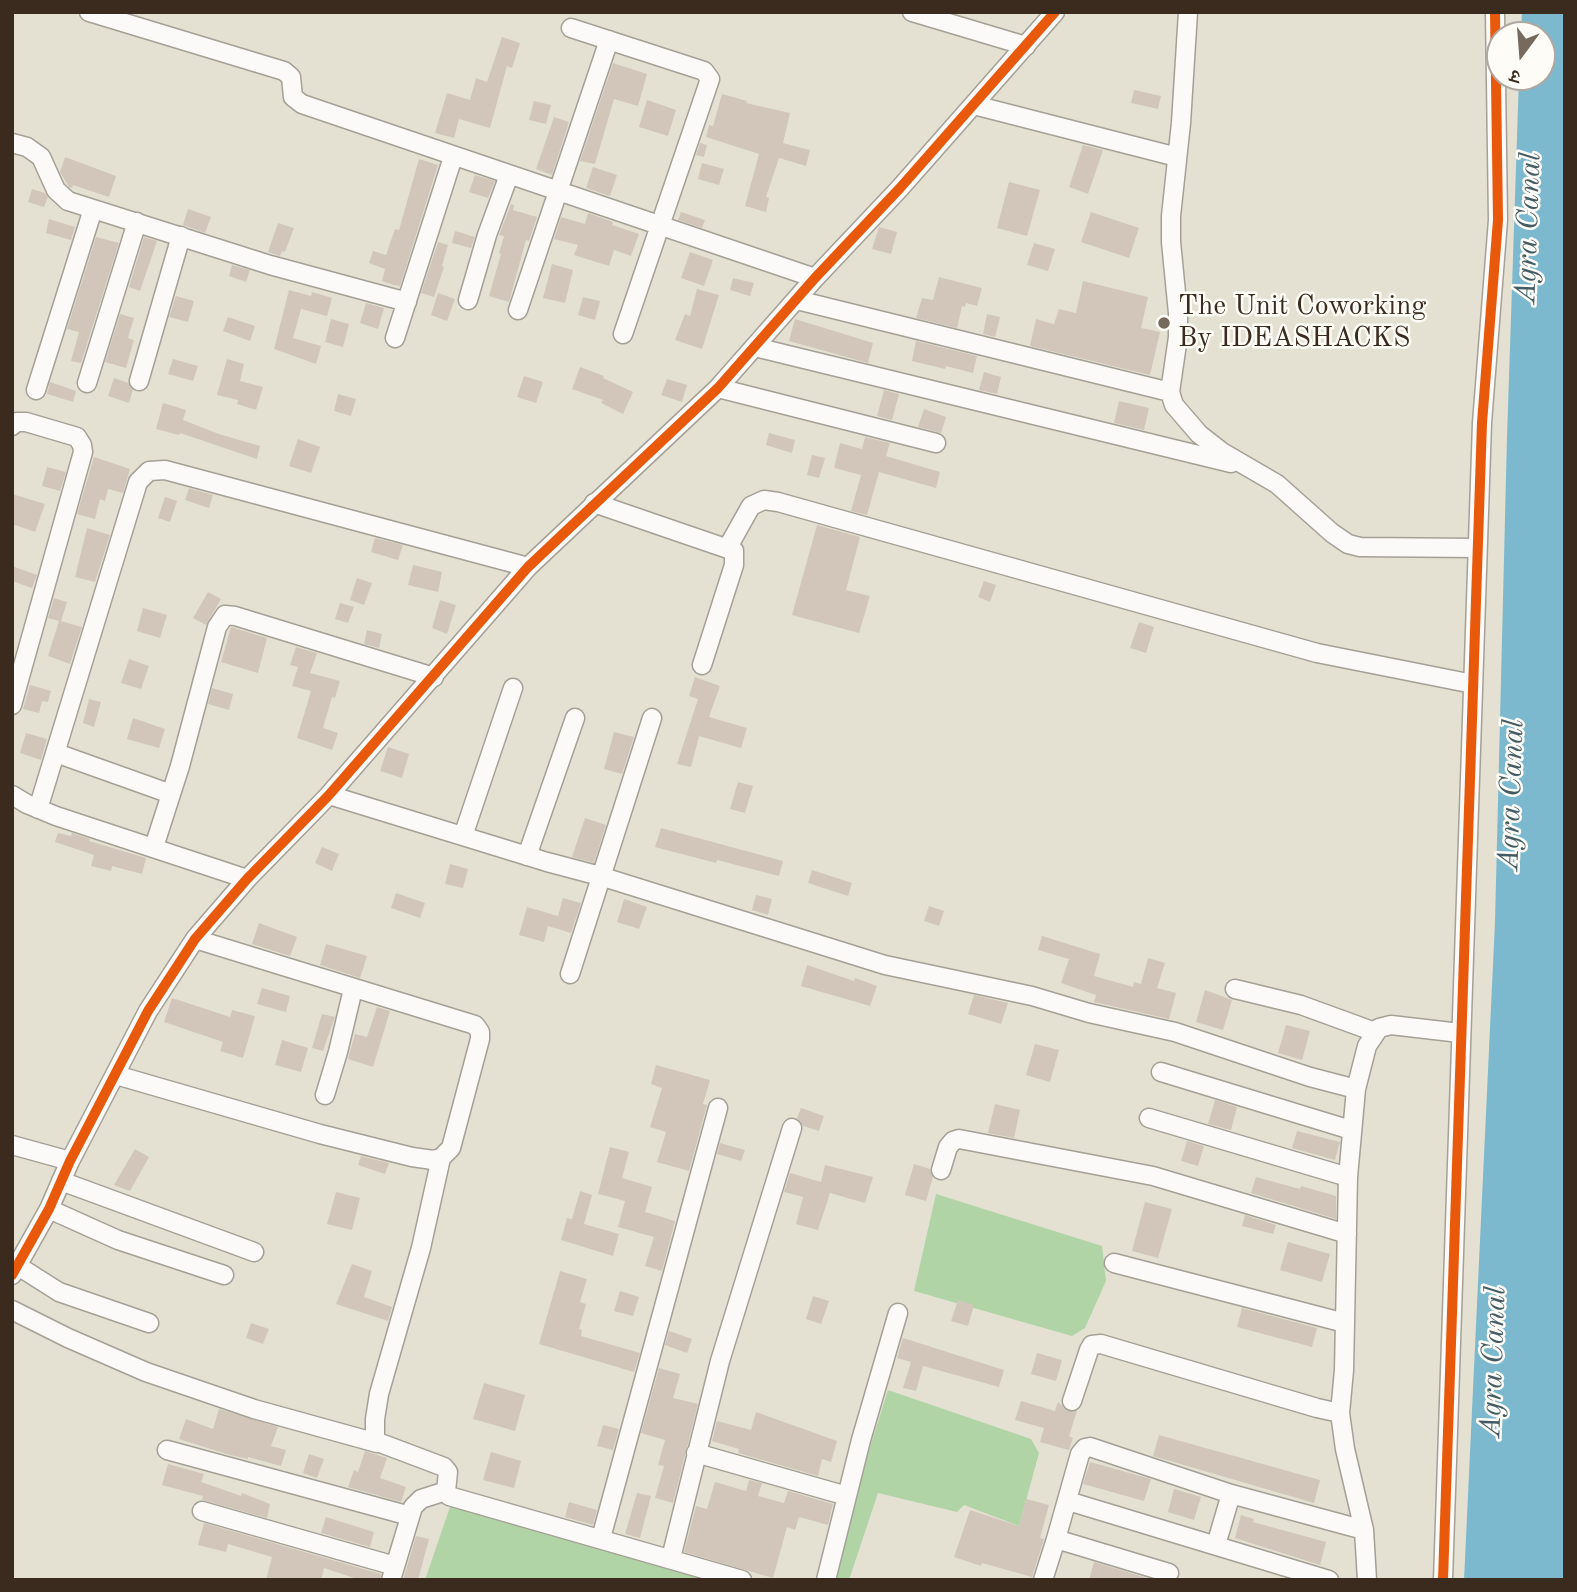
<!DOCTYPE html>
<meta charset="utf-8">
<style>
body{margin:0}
#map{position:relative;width:1577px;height:1592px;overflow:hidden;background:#e4e1d2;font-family:"Old Standard TT","Noto Serif Devanagari",serif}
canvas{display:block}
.frame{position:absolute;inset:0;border:14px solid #3b2a1e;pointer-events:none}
.north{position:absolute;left:1486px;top:21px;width:70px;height:70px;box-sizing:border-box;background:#fdfcf7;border:2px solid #afa8a0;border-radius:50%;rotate:196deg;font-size:19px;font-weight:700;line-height:28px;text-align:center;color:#3b2a1e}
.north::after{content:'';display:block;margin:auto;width:24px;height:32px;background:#766a5d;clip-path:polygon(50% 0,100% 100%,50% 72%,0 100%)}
</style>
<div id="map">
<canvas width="1577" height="1592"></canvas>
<div class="frame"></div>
<div class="north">उ</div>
</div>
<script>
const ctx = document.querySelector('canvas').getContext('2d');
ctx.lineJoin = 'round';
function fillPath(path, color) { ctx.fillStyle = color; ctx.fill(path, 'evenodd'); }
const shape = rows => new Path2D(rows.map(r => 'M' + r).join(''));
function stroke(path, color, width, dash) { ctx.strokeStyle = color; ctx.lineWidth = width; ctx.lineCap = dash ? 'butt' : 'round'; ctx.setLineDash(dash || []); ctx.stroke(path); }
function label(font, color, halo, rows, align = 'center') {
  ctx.font = font + ' "Old Standard TT",serif'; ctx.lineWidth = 5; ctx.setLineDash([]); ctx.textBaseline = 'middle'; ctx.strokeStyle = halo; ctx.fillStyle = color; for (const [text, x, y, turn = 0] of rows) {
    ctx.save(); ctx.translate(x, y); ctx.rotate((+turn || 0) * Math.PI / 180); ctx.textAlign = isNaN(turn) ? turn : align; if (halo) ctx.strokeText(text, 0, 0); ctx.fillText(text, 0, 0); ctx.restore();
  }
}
const green = shape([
 [936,1194,1102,1246,1106,1281,1085,1328,1072,1336,914,1291],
 [888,1390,1031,1439,1039,1453,1019,1526,964,1505,957,1512,878,1493,849,1580,828,1580],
 [453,1498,724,1580,425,1580]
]);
const water = shape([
 [1522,12,1565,12,1564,1580,1464,1580,1495,922,1507,437,1519,77,1542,77,1542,35,1521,35]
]);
const building = shape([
 [502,37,520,43,512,68,507,66,490,128,459,119,454,138,435,133,447,93,470,100,476,78,487,82],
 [613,63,647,74,638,106,614,99,595,164,580,161],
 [1134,90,1161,96,1158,109,1131,103],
 [722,94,747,101,746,103,790,113,783,143,810,150,806,166,779,158,766,197,769,198,766,212,745,206,759,154,706,137,709,125,713,126],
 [647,100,676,110,668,136,639,127],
 [534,101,551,105,546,124,529,120],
 [554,117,569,122,552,175,536,169],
 [700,143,707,145,704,157,696,155],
 [1083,145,1103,150,1088,194,1069,187],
 [65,157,116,176,109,197,73,185,72,188,69,187,60,172],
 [419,159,438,165,400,286,394,285,382,281,385,269,369,263,373,251,386,255,395,229,399,230],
 [702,163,724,169,719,185,698,179],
 [593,167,617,175,610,196,586,188],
 [475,175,495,181,488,198,469,192],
 [1009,182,1040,190,1027,236,997,228],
 [32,189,45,193,48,197,44,207,28,202],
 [511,204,514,205,513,210,537,217,529,241,526,240,509,302,489,296,501,254,499,253,504,236,499,235],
 [188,209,211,217,205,233,183,225],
 [681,212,705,220,702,228,678,220],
 [1091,212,1139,228,1129,258,1081,242],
 [588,213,613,222,612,225,639,234,631,256,614,250,609,266,574,255,578,245,554,239,561,217,585,224],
 [49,219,75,227,71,240,46,233],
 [278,223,294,228,285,252,282,251,280,256,268,252],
 [879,227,897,232,891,254,872,249],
 [455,231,475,237,471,248,452,243],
 [96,237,119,243,81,363,71,361,79,332,67,329],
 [144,237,157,241,140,291,129,287],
 [438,242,448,245,442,266,444,267,434,297,421,293],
 [1034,243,1055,249,1048,271,1027,265],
 [690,252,713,260,704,286,681,278],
 [552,264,573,270,565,303,543,298],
 [232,265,250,270,246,282,229,276],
 [939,277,982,288,977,306,966,303,965,307,962,306,957,328,916,318,922,298,933,300],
 [733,278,754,283,750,296,730,290],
 [1083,281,1148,297,1141,328,1160,332,1150,375,1030,346,1036,319,1054,324,1059,309,1076,313],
 [697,289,719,295,702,349,675,340,685,314,690,316],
 [289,290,311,296,312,292,332,298,327,316,301,309,293,338,321,346,316,364,274,349],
 [438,293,455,299,447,321,431,315],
 [176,296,194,301,188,322,169,317],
 [583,297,600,301,595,320,578,315],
 [366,303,384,308,378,329,360,323],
 [120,314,134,318,128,338,134,340,126,368,105,362],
 [987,314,1000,317,995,337,983,334],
 [228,317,255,326,250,341,223,331],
 [331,319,349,324,343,347,325,342],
 [795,319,873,343,868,363,789,341],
 [916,341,977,356,973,373,946,366,945,369,912,361],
 [173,359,198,366,193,381,168,374],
 [227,359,244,364,240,381,263,387,256,410,237,404,238,400,217,395],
 [580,367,604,376,603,378,633,392,623,414,601,403,603,400,572,389],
 [984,372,1001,377,997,394,979,390],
 [524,376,543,382,536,403,517,397],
 [114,378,128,383,133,390,129,403,108,396],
 [667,379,687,385,682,402,661,395],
 [50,382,76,391,73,402,47,394],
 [884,390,899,394,892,420,877,416],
 [338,394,356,399,351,416,334,411],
 [1119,401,1149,408,1144,430,1114,423],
 [163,403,186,410,183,420,219,434,260,446,257,459,180,433,179,435,156,429],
 [924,409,946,417,941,433,918,427],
 [769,433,795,440,792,453,766,445],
 [865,437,890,443,886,456,940,472,936,488,879,472,867,515,851,511,861,475,834,468,840,443,862,449],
 [298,439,320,447,311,473,289,466],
 [812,455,825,458,819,478,807,475],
 [94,457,130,469,123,493,108,489,105,501,100,499,95,519,77,514],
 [47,467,66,472,60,491,42,486],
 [189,488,213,495,209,508,185,500],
 [12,494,45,504,35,532,12,524],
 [165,497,177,501,170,522,158,518],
 [817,525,860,537,846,590,870,596,859,633,792,615],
 [87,528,110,535,95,582,75,577],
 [375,538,403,545,398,560,371,552],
 [413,565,442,572,438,592,408,585],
 [12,566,37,575,32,588,12,581],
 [357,578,372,583,364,605,350,600],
 [984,581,996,585,990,602,978,597],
 [208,592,221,599,206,625,193,618],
 [54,598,67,602,61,621,82,627,70,664,48,656,59,621,48,618],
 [440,600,456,605,447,634,432,628],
 [340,603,354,607,348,623,335,619],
 [143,608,167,615,160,638,137,631],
 [1139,622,1154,627,1146,653,1130,648],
 [231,627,267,638,258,673,221,662],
 [367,630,382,634,379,648,364,644],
 [296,647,317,653,310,673,340,681,335,698,332,697,323,728,338,733,332,750,297,738,311,691,292,686,298,667,290,665],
 [129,659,149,666,141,689,121,683],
 [695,677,720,686,709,717,747,728,741,748,699,736,691,767,677,764,698,699,689,696],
 [30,685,51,691,48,702,42,701,39,713,23,709],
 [212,688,233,694,229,710,208,704],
 [89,699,101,702,94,727,83,723],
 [133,718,165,729,159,748,127,739],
 [614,732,634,737,622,774,604,769],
 [26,733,47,739,41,760,20,753],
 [388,747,409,754,402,778,380,771],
 [738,782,753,786,745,813,730,809],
 [585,818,606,825,594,863,572,857],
 [661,828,783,861,779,876,717,860,716,863,655,847],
 [58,833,71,836,72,833,90,839,89,841,146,858,142,874,112,866,111,871,91,866,94,855,55,842],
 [322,847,339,854,332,871,315,863],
 [450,864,468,869,463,888,445,884],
 [812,870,852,883,848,896,808,883],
 [396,893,425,903,420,918,391,908],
 [756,895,772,899,768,915,752,910],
 [563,898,581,903,571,933,548,926,544,942,519,935,527,907,558,916],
 [624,899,647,907,639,929,617,922],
 [929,906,944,911,939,926,924,921],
 [259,923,297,937,290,956,252,944],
 [1042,936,1100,954,1094,976,1133,987,1134,982,1141,984,1148,958,1165,963,1157,988,1176,993,1169,1019,1094,1002,1096,995,1061,983,1069,959,1038,950],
 [326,944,367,956,360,978,320,965],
 [807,965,854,981,855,978,877,986,870,1006,801,986],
 [262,988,290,996,286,1012,257,1004],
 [1205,990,1232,1000,1223,1030,1196,1022],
 [974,995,1008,1003,1001,1024,968,1014],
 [172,998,230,1017,232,1010,255,1016,243,1058,220,1051,223,1042,164,1022],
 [377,1007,390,1011,373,1067,348,1059,355,1034,367,1037],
 [322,1014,335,1017,323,1051,312,1048],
 [1286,1025,1310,1031,1302,1060,1278,1053],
 [282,1040,308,1048,301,1072,275,1065],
 [1035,1044,1059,1050,1050,1082,1026,1075],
 [656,1065,710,1080,703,1104,707,1105,689,1171,657,1162,666,1132,650,1127,662,1088,651,1084],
 [1215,1100,1237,1107,1231,1130,1208,1124],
 [995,1104,1020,1110,1014,1138,988,1133],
 [801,1108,824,1116,819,1131,803,1126,797,1118],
 [1297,1131,1340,1142,1335,1160,1292,1148],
 [1187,1141,1204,1146,1198,1166,1181,1161],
 [720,1143,745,1150,741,1161,717,1154],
 [610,1147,629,1152,622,1178,652,1187,645,1212,675,1221,662,1271,645,1266,654,1237,618,1227,625,1201,598,1194],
 [135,1149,149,1157,130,1191,114,1185],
 [361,1156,389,1163,385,1174,358,1165],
 [914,1164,930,1169,933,1177,926,1201,905,1195],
 [825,1165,873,1177,865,1203,830,1193,818,1230,796,1224,803,1197,784,1192,790,1173,821,1182],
 [1256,1177,1300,1189,1301,1186,1336,1196,1336,1219,1251,1193],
 [580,1191,592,1195,584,1224,619,1234,613,1256,561,1240,567,1218,572,1219],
 [336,1192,360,1198,352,1230,327,1224],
 [1145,1202,1172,1209,1158,1258,1132,1251],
 [1245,1215,1276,1225,1273,1234,1242,1226],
 [1288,1242,1330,1254,1322,1282,1280,1270],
 [352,1264,372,1271,364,1297,392,1307,388,1321,336,1304],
 [560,1271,587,1279,580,1302,586,1304,579,1329,582,1330,581,1336,640,1353,634,1372,539,1344],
 [620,1291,639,1297,633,1316,614,1311],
 [813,1296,829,1301,821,1324,806,1319],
 [958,1300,974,1305,968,1326,951,1321],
 [1242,1308,1317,1328,1312,1347,1237,1327],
 [251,1323,269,1329,263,1344,246,1338],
 [669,1331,692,1339,687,1353,665,1345],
 [903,1338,1004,1370,999,1387,923,1366,916,1391,903,1388,911,1362,897,1358],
 [1037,1353,1062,1360,1056,1381,1031,1374],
 [659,1368,680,1374,673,1398,698,1404,673,1503,655,1498,664,1466,658,1465,665,1440,641,1433],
 [484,1383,525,1395,515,1431,473,1419],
 [1021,1401,1055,1411,1058,1402,1068,1411,1077,1411,1069,1436,1073,1438,1069,1450,1040,1442,1044,1428,1015,1420],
 [219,1409,278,1427,271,1446,286,1450,281,1466,248,1457,248,1459,230,1455,179,1439,186,1419,213,1429],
 [756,1412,837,1441,831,1462,822,1459,818,1476,738,1453,739,1449,712,1441,717,1421,751,1430],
 [603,1425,619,1429,613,1450,597,1446],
 [1159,1435,1320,1480,1314,1503,1153,1456],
 [365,1451,387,1458,380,1478,406,1487,401,1502,348,1487,354,1470,358,1472],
 [491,1452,521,1461,514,1488,483,1480],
 [309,1454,324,1459,317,1478,303,1473],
 [1090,1462,1151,1479,1144,1501,1083,1484],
 [168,1464,204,1474,201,1482,241,1496,242,1493,270,1504,267,1518,202,1500,203,1496,162,1485],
 [749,1480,762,1483,758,1496,784,1503,788,1491,833,1504,828,1525,799,1517,795,1530,787,1527,773,1578,684,1552,696,1506,707,1509,715,1482,746,1491],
 [1174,1489,1201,1497,1194,1520,1168,1512],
 [637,1493,651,1496,640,1538,625,1534],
 [1026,1499,1049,1505,1040,1538,1044,1539,1032,1577,982,1563,981,1566,954,1557,970,1510,1019,1526],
 [569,1502,597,1510,593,1525,565,1517],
 [1241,1515,1254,1519,1253,1522,1326,1542,1320,1565,1235,1538],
 [326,1517,374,1532,370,1547,321,1533],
 [204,1523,381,1574,380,1580,360,1580,324,1568,321,1580,266,1580,272,1557,228,1544,226,1552,198,1545],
 [416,1536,429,1539,418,1580,403,1580],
 [1094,1562,1150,1579,1150,1580,1089,1580]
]);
const minor = shape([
 [89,12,284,71,291,77,293,97,302,104,815,278],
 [912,12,1026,46],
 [1188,12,1181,123,1171,216,1171,242,1178,313,1178,337,1170,392,1174,405,1199,434,1222,452,1277,484,1332,533,1348,544,1360,547,1477,548],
 [571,28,704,71,710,79,623,334],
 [974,105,1177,157],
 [12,143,27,147,41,157,56,190,68,201,270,265,407,302],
 [468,300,487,235,509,175],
 [797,300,1170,392],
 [518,310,609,40],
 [395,338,453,157],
 [755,347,1231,463],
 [139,381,181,236],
 [87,383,137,222],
 [718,388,936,443],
 [36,390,93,209],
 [12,426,16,422,26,422,77,437,82,445,83,452,12,705],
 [594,503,734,551,734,565,702,665],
 [728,547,751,506,764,500,778,502,1317,653,1473,684],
 [56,753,171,794],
 [12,795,27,804,56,816,247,879],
 [329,795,547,862,600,876,885,965,1032,996,1089,1013,1175,1032,1310,1077,1356,1089],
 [38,809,138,482,149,471,165,470,528,567],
 [463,836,513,688],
 [154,847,180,766,217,627,225,615,235,616,434,677],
 [527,856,575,718],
 [570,974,652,718],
 [1235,989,1301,1005,1375,1032],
 [1161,1072,1351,1130],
 [116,1075,320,1134,412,1157,433,1160,441,1158,451,1148,480,1039,480,1032,475,1025,195,939],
 [325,1095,338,1052,353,989],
 [1149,1118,1348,1177],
 [12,1145,70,1161],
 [441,1158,421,1248,379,1394,375,1419,375,1441,444,1467,448,1472,446,1491,449,1496,742,1580],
 [941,1170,948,1147,953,1141,959,1139,1153,1176,1347,1234],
 [61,1181,254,1252],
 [49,1209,118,1240,224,1275],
 [1114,1263,1345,1323],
 [18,1266,59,1292,149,1323],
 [12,1275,49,1209,70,1161,148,1011,195,939,247,879,329,795,528,567,718,388,815,278,900,188,1055,12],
 [12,1310,68,1338,146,1372,254,1409,377,1443],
 [1072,1401,1089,1350,1092,1345,1101,1344,1317,1408,1340,1413],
 [167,1450,410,1516],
 [696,1453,847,1496],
 [1068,1501,1329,1580],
 [202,1511,395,1566],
 [601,1538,718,1108],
 [1056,1539,1080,1454,1085,1448,1090,1447,1231,1494,1364,1530],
 [1216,1545,1231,1494],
 [671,1558,720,1361,792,1128],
 [391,1580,413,1507,421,1499,446,1491],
 [826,1580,861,1440,898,1313],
 [1043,1580,1056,1539,1169,1573],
 [1367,1580,1364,1530,1345,1449,1340,1413,1344,1370,1348,1177,1356,1089,1367,1046,1379,1028,1391,1025,1460,1033],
 [1443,1580,1482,423,1498,220,1495,12]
]);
const cycleway = shape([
 [12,1275,49,1209,70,1161,148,1011,195,939,247,879,329,795,528,567,718,388,815,278,900,188,1055,12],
 [1443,1580,1482,423,1498,220,1495,12]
]);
const markers = [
 [1164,323,7,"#766a5d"]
];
const poiNames = [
 ["The Unit Coworking",1178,307],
 ["By IDEASHACKS",1178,339]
];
const waterNames = [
 ["Agra Canal",1529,228,-88],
 ["Agra Canal",1512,795,-88],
 ["Agra Canal",1494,1362,-88]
];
fillPath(green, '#b1d4a7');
fillPath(water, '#7cb9ce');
fillPath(building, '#d2c6bb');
stroke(minor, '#a4a096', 21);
stroke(minor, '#fbfaf8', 18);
stroke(cycleway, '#e8590c', 10);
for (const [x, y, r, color] of markers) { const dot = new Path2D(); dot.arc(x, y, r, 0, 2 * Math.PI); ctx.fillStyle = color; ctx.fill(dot); stroke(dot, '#fdfcf7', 2.5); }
label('28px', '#3b2a1e', '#fdfcf7', poiNames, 'left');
label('italic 30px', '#435c64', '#fdfcf7', waterNames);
</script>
